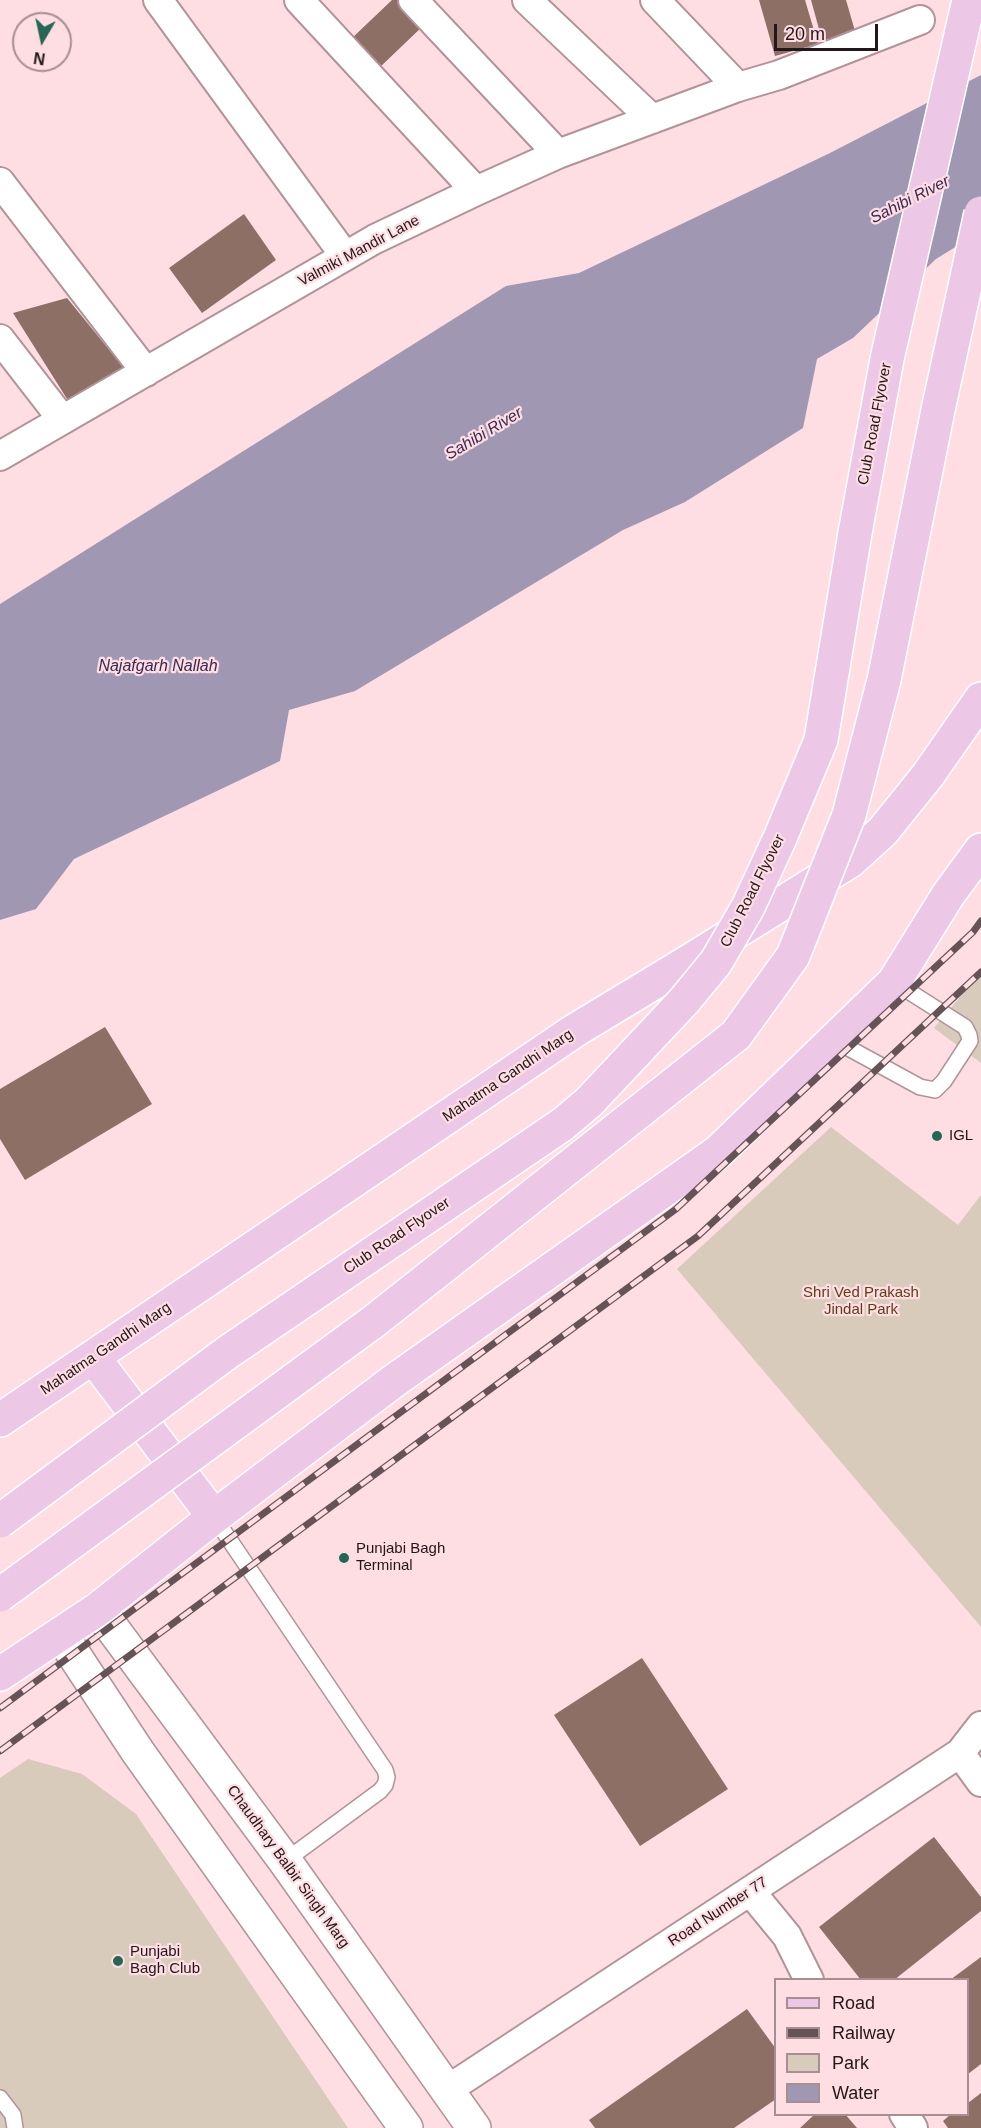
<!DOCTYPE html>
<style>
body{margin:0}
#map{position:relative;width:981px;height:2128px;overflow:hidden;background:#fedde3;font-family:Helvetica,sans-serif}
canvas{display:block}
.legend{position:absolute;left:774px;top:1978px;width:195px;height:138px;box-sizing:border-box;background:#fedde3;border:2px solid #a68e92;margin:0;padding:8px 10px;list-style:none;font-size:18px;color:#221719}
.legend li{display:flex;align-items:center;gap:12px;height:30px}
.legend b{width:30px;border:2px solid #a68e92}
.north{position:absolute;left:12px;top:12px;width:60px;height:60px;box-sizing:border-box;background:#fedde3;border:2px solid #a68e92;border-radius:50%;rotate:189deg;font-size:16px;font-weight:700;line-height:24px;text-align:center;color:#221719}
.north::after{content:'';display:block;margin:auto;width:21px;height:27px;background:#266654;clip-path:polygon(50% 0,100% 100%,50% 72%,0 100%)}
.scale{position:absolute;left:774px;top:24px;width:104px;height:27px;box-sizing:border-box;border:3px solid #221719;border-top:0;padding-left:8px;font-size:18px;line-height:21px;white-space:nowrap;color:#221719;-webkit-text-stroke:4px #fedde3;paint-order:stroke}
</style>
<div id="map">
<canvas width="981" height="2128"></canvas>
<ul class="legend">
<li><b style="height:8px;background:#ecc7e6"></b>Road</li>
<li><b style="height:8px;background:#655357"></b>Railway</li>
<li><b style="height:16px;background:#d8cbbc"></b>Park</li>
<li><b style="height:16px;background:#a098b3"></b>Water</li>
</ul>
<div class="north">N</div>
<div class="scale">20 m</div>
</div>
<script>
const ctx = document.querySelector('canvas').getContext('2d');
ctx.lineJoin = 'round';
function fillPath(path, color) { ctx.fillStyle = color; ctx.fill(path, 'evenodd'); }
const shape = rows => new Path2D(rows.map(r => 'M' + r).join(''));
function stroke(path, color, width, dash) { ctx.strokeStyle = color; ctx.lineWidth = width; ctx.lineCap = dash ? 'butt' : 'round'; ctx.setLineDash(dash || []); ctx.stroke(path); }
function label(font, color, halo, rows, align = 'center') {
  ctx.font = font + ' Helvetica,sans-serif'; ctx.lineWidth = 4.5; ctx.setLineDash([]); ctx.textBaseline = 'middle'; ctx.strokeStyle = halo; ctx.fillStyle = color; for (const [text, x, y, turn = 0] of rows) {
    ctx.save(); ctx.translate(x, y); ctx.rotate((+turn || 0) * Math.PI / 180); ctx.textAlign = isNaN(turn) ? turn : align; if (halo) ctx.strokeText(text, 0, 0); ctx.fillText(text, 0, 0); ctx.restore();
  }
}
const green = shape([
 [981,972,981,1063,934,1028],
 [831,1127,958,1225,981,1195,981,1627,677,1269],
 [28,1759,82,1774,136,1814,348,2128,0,2128,0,1778]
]);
const water = shape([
 [981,75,981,231,936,259,853,338,817,359,803,428,685,502,623,530,355,691,289,710,280,761,74,859,36,909,0,920,0,604,506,286,579,273,830,153]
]);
const building = shape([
 [392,0,400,0,424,25,378,69,350,40],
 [759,0,805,0,818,44,775,56],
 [811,0,846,0,857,38,824,47],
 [244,214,276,260,202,313,169,268],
 [67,298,124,368,69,402,13,313],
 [105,1027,152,1104,25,1180,0,1139,0,1089],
 [642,1658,728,1789,640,1846,554,1715],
 [934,1837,981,1897,981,1911,894,1980,861,1980,819,1927],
 [981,1957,981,2064,968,2074,968,1980,950,1980],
 [747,2009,776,2049,776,2099,734,2128,595,2128,589,2120],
 [981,2093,981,2128,948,2128,943,2121,951,2114,968,2114,968,2103],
 [815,2114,845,2114,857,2128,800,2128]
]);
const service = shape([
 [834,1040,920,1087,935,1090,944,1081,970,1041,969,1035,965,1027,894,982],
 [214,1517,385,1770,387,1777,385,1785,380,1791,285,1861],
 [0,2098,13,2115,15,2128]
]);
const minor = shape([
 [158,0,345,256],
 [299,0,476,191],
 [413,0,558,154],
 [527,0,652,119],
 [655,0,738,87],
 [0,182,146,372],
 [0,339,62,419],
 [0,456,375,239,476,191,558,154,738,87,779,75,920,20],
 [960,1753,981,1782],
 [750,1891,787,1936,809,1980],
 [447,2090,960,1753,981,1726],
 [904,2114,913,2128]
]);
const tertiary = shape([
 [98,1609,285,1861,474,2128],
 [61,1635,138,1752,406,2128]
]);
const primary = shape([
 [93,1357,214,1517],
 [0,1420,574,1031,688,962,850,861,883,831,928,775,981,699],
 [0,1674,98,1609,214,1517,395,1380,718,1152,894,982,948,895,981,850]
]);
const rail = shape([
 [0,1708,676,1209,973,932,981,921],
 [0,1751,698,1236,981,972]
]);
const primaryBridge = shape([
 [0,1521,228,1352,563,1124,589,1102,684,1001,716,962,748,907,780,838,821,740,855,533,887,359,969,0],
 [0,1595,373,1322,736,1035,793,956,849,815,884,680,938,410,981,213]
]);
const markers = [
 [937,1136,6,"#266654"],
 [344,1558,6,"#266654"],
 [118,1961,6,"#266654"]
];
const streetNames = [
 ["Valmiki Mandir Lane",359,251,-28],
 ["Club Road Flyover",875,424,-79],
 ["Club Road Flyover",753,891,-63],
 ["Mahatma Gandhi Marg",508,1076,-34],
 ["Club Road Flyover",397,1236,-34],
 ["Mahatma Gandhi Marg",106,1349,-34],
 ["Chaudhary Balbir Singh Marg",288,1867,54],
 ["Road Number 77",718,1912,-33]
];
const poiNames = [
 ["IGL",949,1136],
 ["Punjabi Bagh",356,1549],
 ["Terminal",356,1566],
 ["Punjabi",130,1952],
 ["Bagh Club",130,1969]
];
const parkNames = [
 ["Shri Ved Prakash",861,1293],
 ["Jindal Park",861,1310]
];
const waterNames = [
 ["Sahibi River",910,200,-27],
 ["Sahibi River",484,434,-31],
 ["Najafgarh Nallah",158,667]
];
fillPath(green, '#d8cbbc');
fillPath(water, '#a098b3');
fillPath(building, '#8d6f66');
stroke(service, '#b19399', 18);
stroke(minor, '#b19399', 32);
stroke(tertiary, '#b19399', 36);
stroke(primary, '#fff', 36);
stroke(service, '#fff', 15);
stroke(minor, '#fff', 28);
stroke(tertiary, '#fff', 33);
stroke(primary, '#ecc7e6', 33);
stroke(rail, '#655357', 7);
stroke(rail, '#fedde3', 4.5, [14]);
stroke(primaryBridge, '#fff', 36, []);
stroke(primaryBridge, '#ecc7e6', 33);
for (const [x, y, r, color] of markers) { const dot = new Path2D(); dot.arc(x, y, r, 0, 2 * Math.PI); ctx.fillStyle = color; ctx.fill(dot); stroke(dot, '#fedde3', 2); }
label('15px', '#221719', '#fedde3', streetNames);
label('15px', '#221719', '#fedde3', poiNames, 'left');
label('15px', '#5e3f15', '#fedde3', parkNames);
label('italic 16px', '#392a52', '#fedde3', waterNames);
</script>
